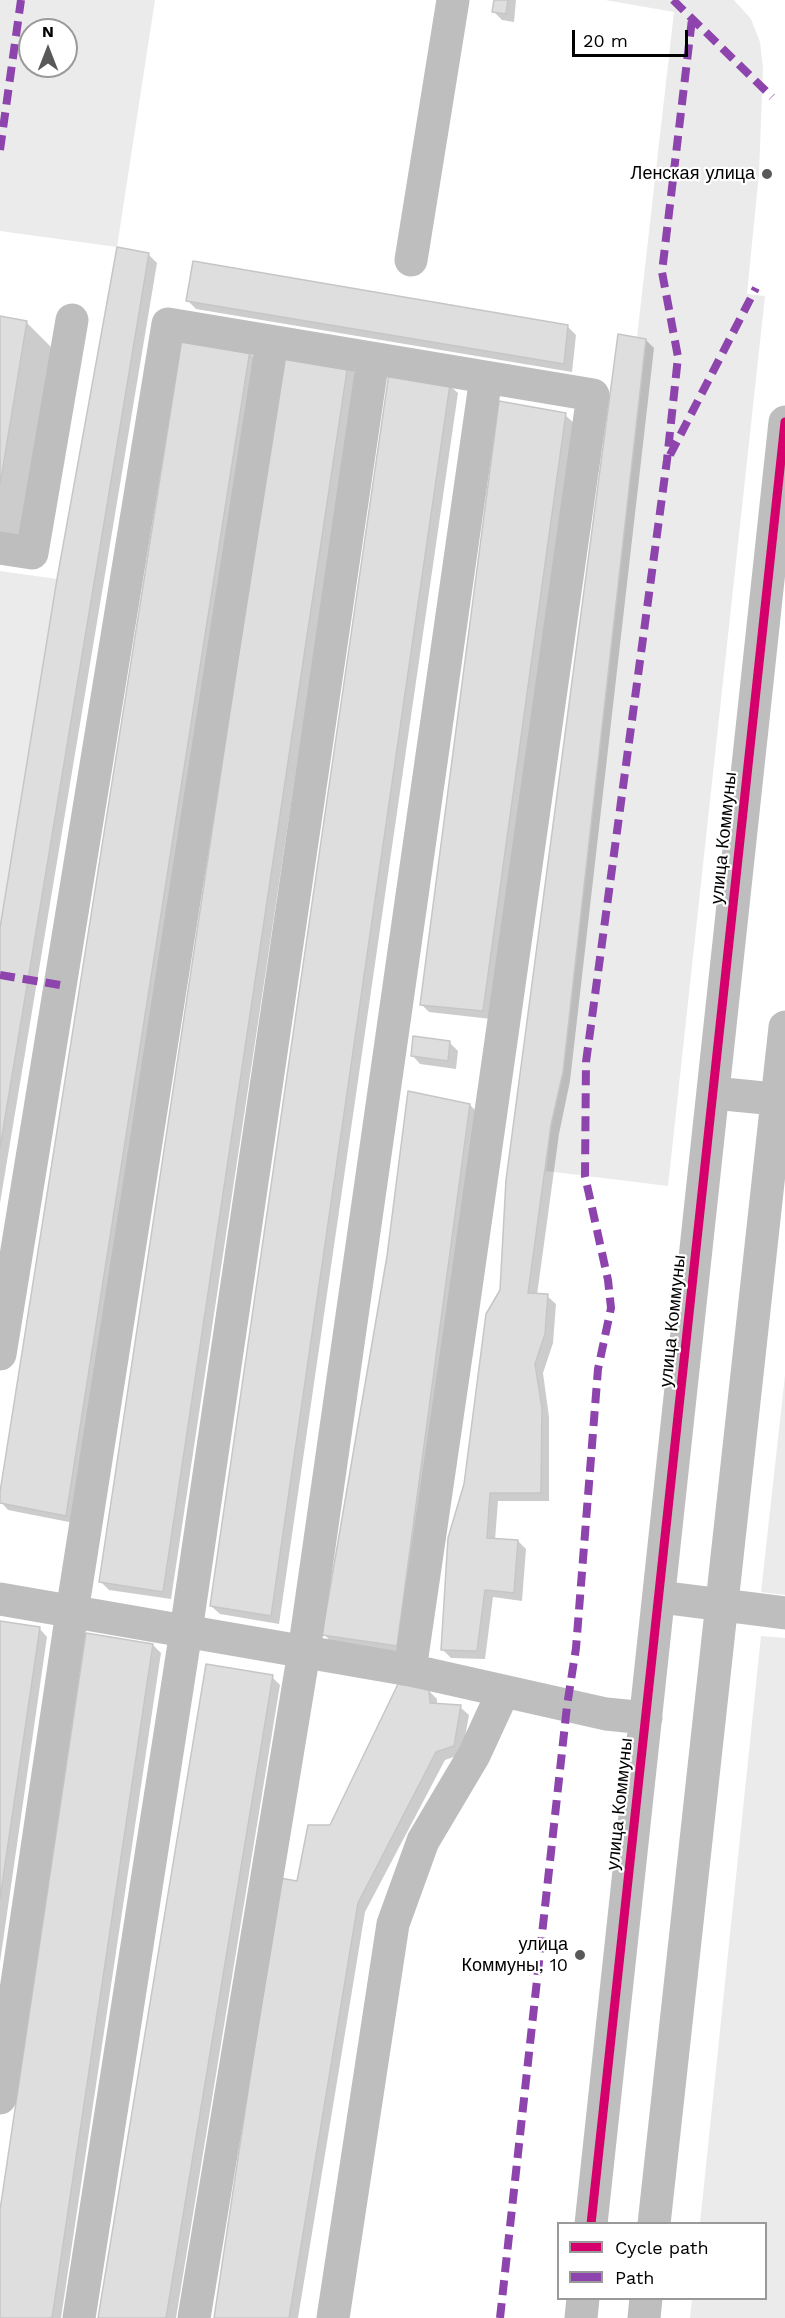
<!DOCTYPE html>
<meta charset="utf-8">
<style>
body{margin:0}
#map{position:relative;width:785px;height:2318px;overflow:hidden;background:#fff;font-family:"Work Sans",sans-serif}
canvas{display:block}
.legend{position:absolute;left:557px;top:2222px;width:210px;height:78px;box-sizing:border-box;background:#fff;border:2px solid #999;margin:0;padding:8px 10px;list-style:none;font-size:18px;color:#000}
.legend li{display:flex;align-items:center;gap:12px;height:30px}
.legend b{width:30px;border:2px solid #999}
.north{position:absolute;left:18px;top:18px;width:60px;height:60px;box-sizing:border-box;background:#fff;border:2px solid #999;border-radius:50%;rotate:0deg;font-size:16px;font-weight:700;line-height:24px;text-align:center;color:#000}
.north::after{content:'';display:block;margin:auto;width:21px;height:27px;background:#595959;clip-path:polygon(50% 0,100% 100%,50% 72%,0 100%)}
.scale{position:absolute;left:572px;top:30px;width:116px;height:27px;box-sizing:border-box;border:3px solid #000;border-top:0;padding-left:8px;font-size:18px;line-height:21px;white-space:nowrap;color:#000;-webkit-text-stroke:4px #fff;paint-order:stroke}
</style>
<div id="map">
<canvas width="785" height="2318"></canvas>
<ul class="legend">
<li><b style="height:8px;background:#d6006c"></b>Cycle path</li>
<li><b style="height:8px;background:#8e44ad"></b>Path</li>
</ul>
<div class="north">N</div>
<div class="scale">20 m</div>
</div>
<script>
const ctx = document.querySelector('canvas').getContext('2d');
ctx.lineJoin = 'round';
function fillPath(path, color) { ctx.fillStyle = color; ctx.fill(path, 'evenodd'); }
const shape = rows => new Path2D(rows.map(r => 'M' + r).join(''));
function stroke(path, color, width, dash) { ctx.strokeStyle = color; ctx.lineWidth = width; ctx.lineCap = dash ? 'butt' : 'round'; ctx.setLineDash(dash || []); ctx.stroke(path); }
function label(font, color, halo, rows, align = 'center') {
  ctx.font = font + ' "Work Sans",sans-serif'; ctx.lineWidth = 4.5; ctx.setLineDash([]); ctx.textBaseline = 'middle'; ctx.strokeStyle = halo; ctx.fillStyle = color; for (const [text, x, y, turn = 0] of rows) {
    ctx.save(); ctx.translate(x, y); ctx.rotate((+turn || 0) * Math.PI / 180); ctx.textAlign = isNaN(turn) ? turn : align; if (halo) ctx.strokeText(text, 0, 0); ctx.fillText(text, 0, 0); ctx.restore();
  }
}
const green = shape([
 [0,0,155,0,117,247,0,231],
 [30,30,66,30,66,66,30,66],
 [605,0,734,0,751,19,760,42,763,68,759,173,747,294,765,296,668,1186,546,1171,551,1125,563,1072,646,339,637,337,674,12],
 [0,571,57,579,0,928],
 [785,1375,785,1595,761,1592],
 [761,1636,785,1638,785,2318,690,2318,692,2299,766,2298,766,2224,700,2223]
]);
const shadow = shape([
 [495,0,516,0,514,22,502,20,494,12],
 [118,249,149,255,157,263,0,1203,0,936],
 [188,301,568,327,576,335,572,372,196,309],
 [0,318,26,322,55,351,22,553,0,549],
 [646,340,654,348,570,1081,559,1134,537,1295,547,1296,556,1304,553,1343,543,1373,549,1417,549,1501,498,1501,495,1540,518,1541,526,1549,522,1601,493,1597,485,1659,451,1658,443,1650,465,1484,502,1291],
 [249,352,257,360,74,1523,8,1510,0,1501],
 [348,366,356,374,171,1599,109,1590,100,1581],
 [449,385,458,393,279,1624,220,1614,211,1606],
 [565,415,574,423,491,1019,429,1012,421,1004],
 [450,1043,458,1051,456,1069,420,1064,412,1055],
 [470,1105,478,1113,405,1654,332,1643,324,1634],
 [0,1622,39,1628,47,1637,0,1962],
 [153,1645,161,1653,61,2318,0,2318,0,2220],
 [272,1677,280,1685,176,2318,99,2318],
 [428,1690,437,1699,437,1705,460,1707,469,1715,462,1754,445,1760,365,1912,298,2318,215,2318,298,1883]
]);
const building = shape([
 [494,0,508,0,506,14,492,12,494,0],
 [117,247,149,253,0,1148,0,928,57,579,117,247],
 [193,261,568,325,564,364,186,301,193,261],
 [0,316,27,321,0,485,0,316],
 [618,334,646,339,563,1072,551,1125,528,1293,548,1294,545,1334,535,1364,542,1408,541,1493,490,1493,487,1538,518,1540,514,1593,485,1590,477,1651,441,1650,448,1538,464,1484,486,1314,500,1290,506,1180,618,334],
 [182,339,250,350,66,1516,0,1503,0,1492,182,339],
 [284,353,348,364,163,1592,99,1582,284,353],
 [389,373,450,384,271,1616,210,1606,389,373],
 [499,401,566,413,483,1011,420,1005,499,401],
 [413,1036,450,1041,448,1061,411,1056,413,1036],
 [408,1091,470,1104,397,1646,322,1635,387,1256,408,1091],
 [0,1621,40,1627,0,1899,0,1621],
 [86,1633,153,1644,52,2318,0,2318,0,2210,86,1633],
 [206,1664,273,1675,166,2318,98,2318,206,1664],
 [398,1684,429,1689,430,1703,461,1705,454,1746,436,1752,358,1903,289,2318,214,2318,280,1878,297,1881,308,1825,330,1825,398,1684]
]);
const minor = shape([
 [411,260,453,0],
 [0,548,32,553,72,320],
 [714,1093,785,1100],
 [0,1354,168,324,593,395,462,1315,410,1670],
 [660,1597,785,1613],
 [0,1599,410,1670,606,1714,646,1718],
 [0,2098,72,1612,272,342],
 [591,2224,785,422],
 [654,2224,785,1027],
 [79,2318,186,1631,373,359],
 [194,2318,304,1652,486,377],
 [333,2318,393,1924,423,1841,474,1755,503,1692],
 [581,2318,583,2298],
 [644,2318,646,2298]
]);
const quiet = shape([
 [673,0,772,97],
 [0,150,21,0],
 [670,455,756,288],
 [0,975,60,985],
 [500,2318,567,1706,576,1648,598,1369,611,1308,608,1280,585,1176,586,1062,667,460,678,357,662,272,692,19]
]);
const cycleway = shape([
 [591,2224,785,422]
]);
const markers = [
 [767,174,6,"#595959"],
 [580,1955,6,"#595959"]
];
const poiNames = [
 ["Ленская улица",755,174],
 ["улица",568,1945],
 ["Коммуны, 10",568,1966]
];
const streetNames = [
 ["улица Коммуны",724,838,-84],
 ["улица Коммуны",673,1321,-84],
 ["улица Коммуны",620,1804,-84]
];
fillPath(green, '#ebebeb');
fillPath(shadow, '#0003');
fillPath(building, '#dedede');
stroke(building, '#c6c6c6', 1.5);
stroke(minor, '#bebebe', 33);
stroke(quiet, '#8e44ad', 8, [15, 8]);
stroke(cycleway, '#d6006c', 9);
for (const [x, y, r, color] of markers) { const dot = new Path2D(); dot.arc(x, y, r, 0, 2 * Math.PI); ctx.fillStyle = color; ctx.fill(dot); stroke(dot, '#fff', 2); }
label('18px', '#000', '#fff', poiNames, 'right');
label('18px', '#000', '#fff', streetNames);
</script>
